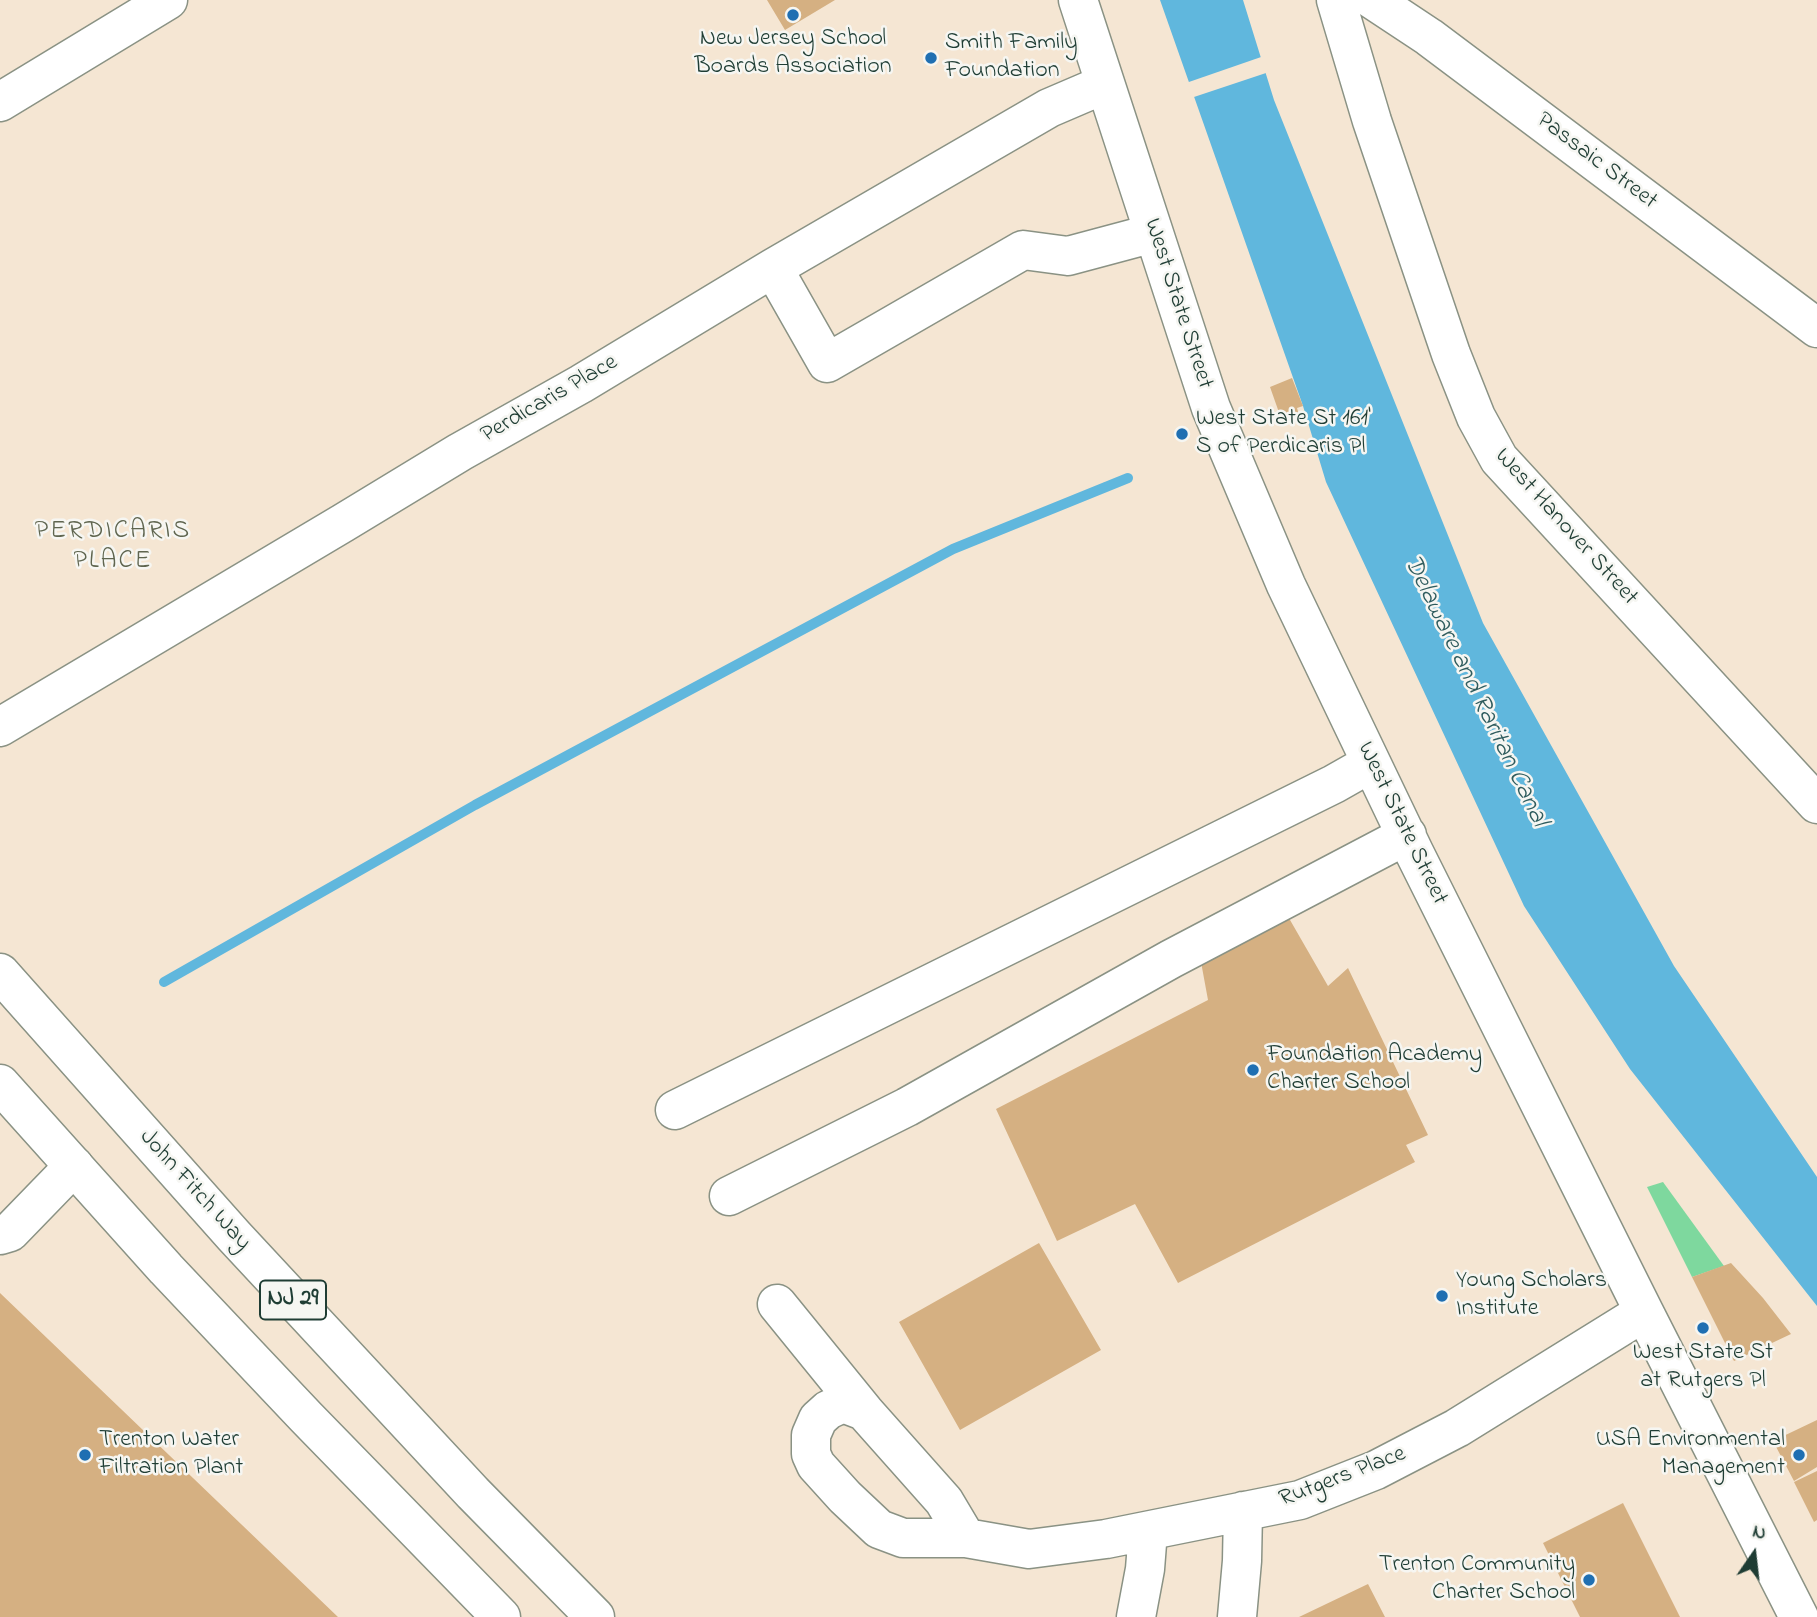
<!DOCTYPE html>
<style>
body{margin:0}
#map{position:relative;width:1817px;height:1617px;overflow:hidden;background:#f5e6d3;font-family:"Indie Flower",sans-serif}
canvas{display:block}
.north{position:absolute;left:1719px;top:1519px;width:70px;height:70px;-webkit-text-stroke:5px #f6f6f2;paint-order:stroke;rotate:14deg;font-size:19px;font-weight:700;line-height:28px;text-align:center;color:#1f3d34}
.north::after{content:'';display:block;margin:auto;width:24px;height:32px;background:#1f3d34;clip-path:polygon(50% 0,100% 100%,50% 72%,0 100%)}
</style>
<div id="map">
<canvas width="1817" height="1617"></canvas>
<div class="north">N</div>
</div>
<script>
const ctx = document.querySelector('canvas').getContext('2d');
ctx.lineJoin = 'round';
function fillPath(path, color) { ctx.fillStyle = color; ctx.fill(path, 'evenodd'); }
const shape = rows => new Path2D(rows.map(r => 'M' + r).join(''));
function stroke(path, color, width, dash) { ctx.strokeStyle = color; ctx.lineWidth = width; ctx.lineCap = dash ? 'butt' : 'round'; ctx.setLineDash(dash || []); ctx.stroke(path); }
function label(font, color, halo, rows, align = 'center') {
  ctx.font = font + ' "Indie Flower",sans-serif'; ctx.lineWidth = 5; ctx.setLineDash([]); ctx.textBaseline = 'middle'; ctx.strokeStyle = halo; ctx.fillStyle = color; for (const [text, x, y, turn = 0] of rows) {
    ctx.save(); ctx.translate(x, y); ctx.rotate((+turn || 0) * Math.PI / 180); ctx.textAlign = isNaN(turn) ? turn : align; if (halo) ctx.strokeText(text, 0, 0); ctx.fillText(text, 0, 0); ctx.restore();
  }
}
const green = shape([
 [1663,1182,1724,1266,1692,1277,1647,1187]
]);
const water = shape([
 [1160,0,1243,0,1274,100,1483,623,1674,966,1817,1177,1817,1306,1630,1069,1524,906,1326,482,1303,406]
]);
const pier = shape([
 [1264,56,1269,72,1191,98,1186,83]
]);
const stream = shape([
 [164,982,475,805,953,549,1128,478]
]);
const building = shape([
 [767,0,835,0,785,30],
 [1292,378,1303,406,1297,408,1299,415,1282,421,1270,387],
 [1286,913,1328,986,1348,968,1428,1135,1406,1145,1415,1162,1178,1283,1135,1204,1057,1241,996,1109,1208,1000,1201,962],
 [1039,1243,1101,1350,960,1430,899,1322],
 [1731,1263,1763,1298,1791,1334,1734,1361,1692,1277],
 [0,1293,338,1617,0,1617],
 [1817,1420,1817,1467,1794,1481,1773,1441],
 [1817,1471,1817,1520,1814,1522,1794,1482],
 [1623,1503,1680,1617,1580,1617,1543,1543],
 [1368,1584,1385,1617,1299,1617]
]);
const minor = shape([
 [1078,0,1211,408,1286,585,1414,852,1644,1312,1799,1617],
 [1336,0,1372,121,1451,354,1476,417,1499,459,1817,804],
 [1373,0,1429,37,1817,328],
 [0,102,168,0],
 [773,268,827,363,1023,250,1068,256,1154,233],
 [0,727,343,523,460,452,581,384,773,268,1049,108,1105,84],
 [675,1110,1334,784,1371,763],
 [729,1196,907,1107,1171,959,1407,835],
 [0,1235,10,1232,74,1166],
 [777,1304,864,1411],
 [843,1403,864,1411,944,1501,966,1538,903,1538,879,1529,845,1497,816,1465,811,1454,811,1435,818,1419,828,1410,843,1403],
 [966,1538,1029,1549,1106,1539,1300,1500,1376,1470,1457,1428,1644,1312],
 [1136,1617,1145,1569,1148,1531],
 [1237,1617,1242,1561,1243,1511]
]);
const highway = shape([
 [0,973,234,1236,473,1493,595,1617],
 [0,1084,166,1269,306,1417,501,1617]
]);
const markers = [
 [793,15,7,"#1f6fb2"],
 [931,58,7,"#1f6fb2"],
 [1182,434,7,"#1f6fb2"],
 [1253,1070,7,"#1f6fb2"],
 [1442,1296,7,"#1f6fb2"],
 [1703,1328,7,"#1f6fb2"],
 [85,1455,7,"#1f6fb2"],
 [1799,1455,7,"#1f6fb2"],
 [1589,1580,7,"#1f6fb2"]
];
const shields = [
 [293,1300,66]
];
const shieldNames = [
 ["NJ 29",293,1300]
];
const poiNames = [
 ["New Jersey School",793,40,"center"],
 ["Boards Association",793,68,"center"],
 ["Smith Family",945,44],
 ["Foundation",945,72],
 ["West State St 161'",1196,420],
 ["S of Perdicaris Pl",1196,448],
 ["Foundation Academy",1267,1056],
 ["Charter School",1267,1084],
 ["Young Scholars",1456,1282],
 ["Institute",1456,1310],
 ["West State St",1703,1354,"center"],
 ["at Rutgers Pl",1703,1382,"center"],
 ["Trenton Water",99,1441],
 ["Filtration Plant",99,1469],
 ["USA Environmental",1785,1441,"right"],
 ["Management",1785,1469,"right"],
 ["Trenton Community",1575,1566,"right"],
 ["Charter School",1575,1594,"right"]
];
const streetNames = [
 ["Passaic Street",1596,162,37],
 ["West State Street",1177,304,72],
 ["Perdicaris Place",550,400,-30],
 ["West Hanover Street",1565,528,48],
 ["West State Street",1401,824,64],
 ["John Fitch Way",194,1191,48],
 ["Rutgers Place",1343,1478,-21]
];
const neighbourhoodNames = [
 ["PERDICARIS",113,533],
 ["PLACE",113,563]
];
const waterNames = [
 ["Delaware and Raritan Canal",1474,692,64]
];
fillPath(green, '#7ed89e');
fillPath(water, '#60b7dd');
fillPath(pier, '#f5e6d3');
stroke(stream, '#60b7dd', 10);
fillPath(building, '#d5b082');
stroke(minor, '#8a9284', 41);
stroke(highway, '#8a9284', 41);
stroke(minor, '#fff', 38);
stroke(highway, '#fff', 38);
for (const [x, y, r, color] of markers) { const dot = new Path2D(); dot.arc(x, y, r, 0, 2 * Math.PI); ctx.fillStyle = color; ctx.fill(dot); stroke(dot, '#f6f6f2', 2.5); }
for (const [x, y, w] of shields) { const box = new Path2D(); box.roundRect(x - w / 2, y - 19.5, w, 39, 5); ctx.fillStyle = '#f6f6f2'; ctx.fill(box); stroke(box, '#1f3d34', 2); }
label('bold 23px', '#1f3d34', null, shieldNames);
label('24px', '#1f3d34', '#f6f6f2', poiNames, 'left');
label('24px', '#1f3d34', '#f6f6f2', streetNames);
ctx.letterSpacing = '2px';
label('26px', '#5f654f', '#f6f6f2', neighbourhoodNames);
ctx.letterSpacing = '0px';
label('italic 26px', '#2f5c5e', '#f6f6f2', waterNames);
</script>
